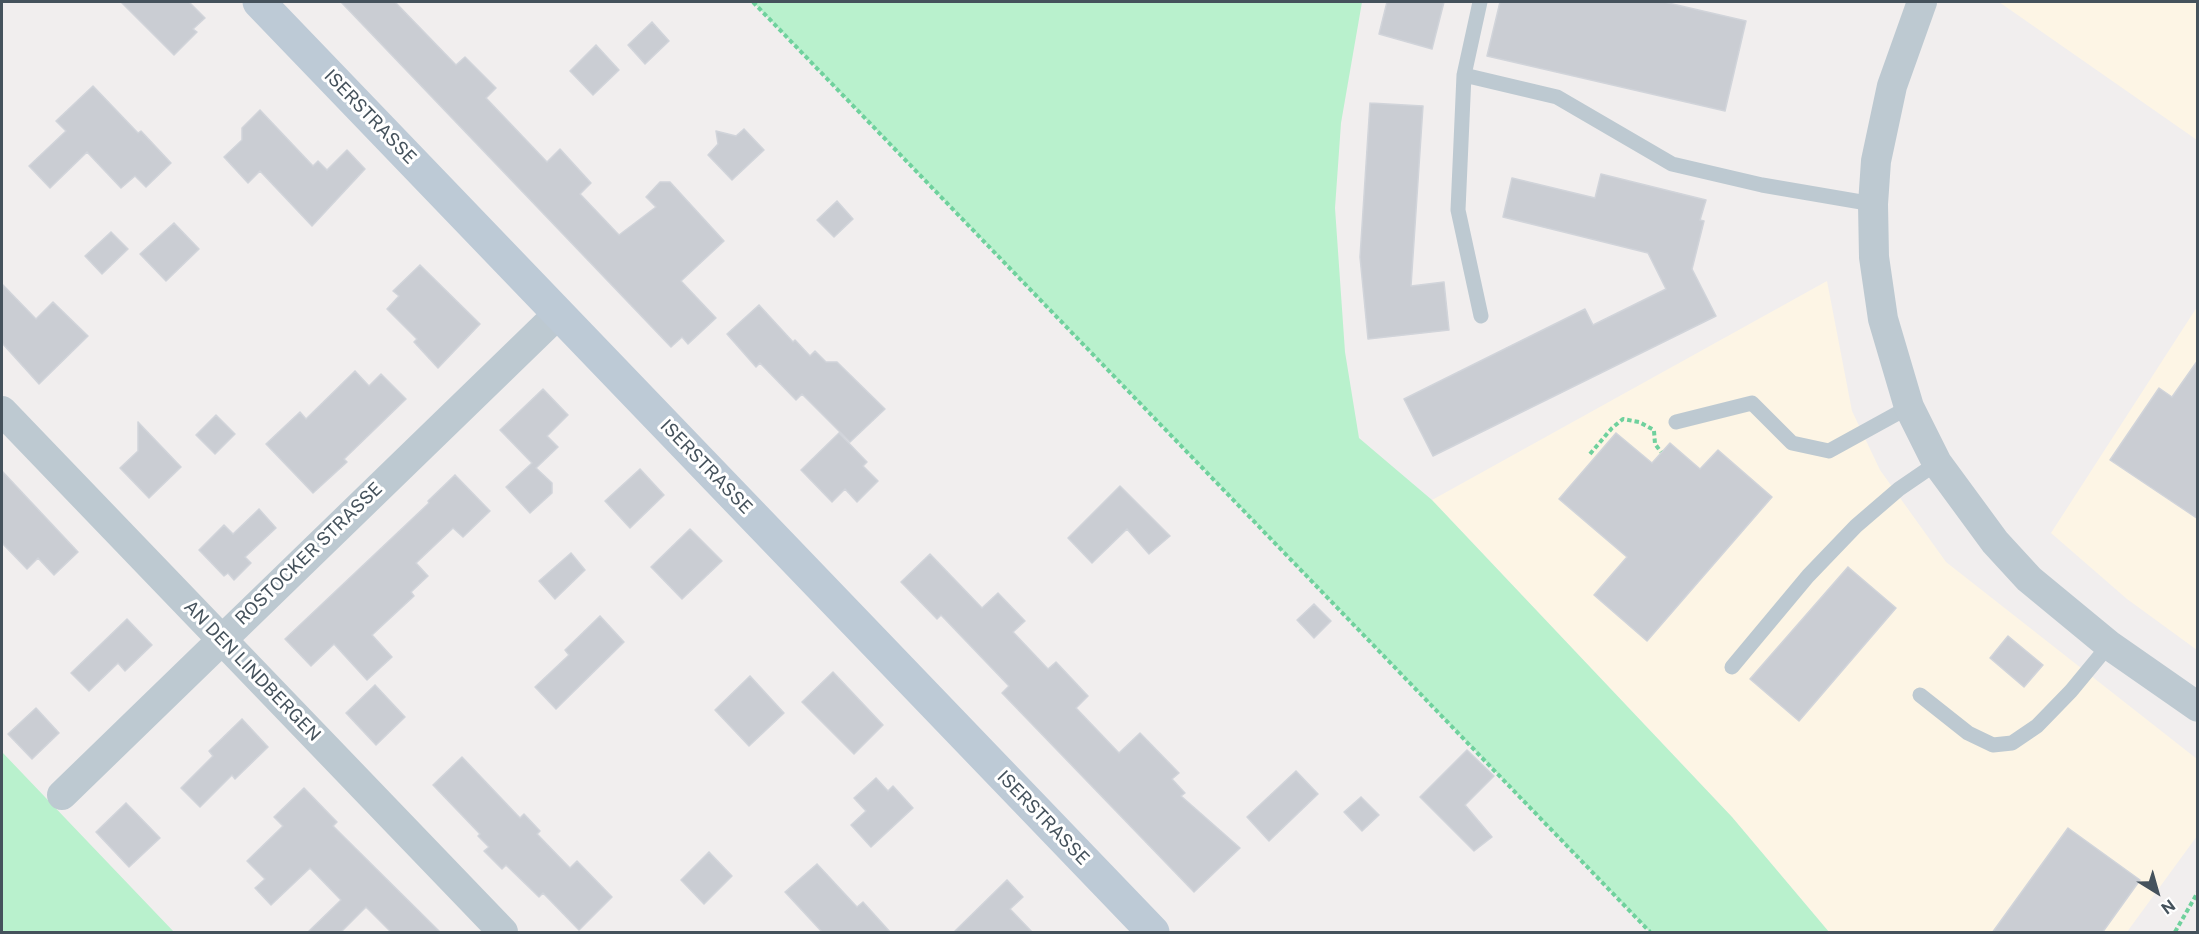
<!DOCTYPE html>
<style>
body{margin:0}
#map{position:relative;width:2199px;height:934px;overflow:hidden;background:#f1eeee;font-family:"Public Sans",sans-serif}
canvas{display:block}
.frame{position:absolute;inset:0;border:3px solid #45525c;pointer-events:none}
.north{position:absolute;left:2127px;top:862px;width:60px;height:60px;-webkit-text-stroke:4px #fff;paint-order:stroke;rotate:143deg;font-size:16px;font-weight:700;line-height:24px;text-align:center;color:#45525c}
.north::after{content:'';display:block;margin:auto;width:21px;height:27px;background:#45525c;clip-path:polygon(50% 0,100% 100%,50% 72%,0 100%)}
</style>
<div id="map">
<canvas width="2199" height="934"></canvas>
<div class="frame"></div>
<div class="north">N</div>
</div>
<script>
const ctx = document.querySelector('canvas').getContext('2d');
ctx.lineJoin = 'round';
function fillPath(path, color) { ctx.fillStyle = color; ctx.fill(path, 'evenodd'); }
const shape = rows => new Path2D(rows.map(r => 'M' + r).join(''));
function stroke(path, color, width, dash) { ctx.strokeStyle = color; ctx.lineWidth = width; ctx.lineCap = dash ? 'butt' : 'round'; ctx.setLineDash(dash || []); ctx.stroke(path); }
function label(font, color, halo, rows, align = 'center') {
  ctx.font = font + ' "Public Sans",sans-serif'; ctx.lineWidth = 6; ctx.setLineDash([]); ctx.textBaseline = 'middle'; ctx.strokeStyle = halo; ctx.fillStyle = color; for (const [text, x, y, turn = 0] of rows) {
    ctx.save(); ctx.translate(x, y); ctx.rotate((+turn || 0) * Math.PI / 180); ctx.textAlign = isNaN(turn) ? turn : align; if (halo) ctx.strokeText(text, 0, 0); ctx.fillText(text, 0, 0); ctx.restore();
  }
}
const commercial = shape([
 [1999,2,2197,2,2197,140],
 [1827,281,1852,411,1880,470,1946,562,2197,759,2197,836,2127,932,1829,932,1732,817,1432,500],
 [2197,307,2197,650,2127,599,2051,533]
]);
const green = shape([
 [753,2,1362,2,1341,123,1335,208,1345,352,1359,438,1432,500,1732,817,1829,932,1650,932],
 [2,752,174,932,2,932]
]);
const building = shape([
 [121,2,189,2,205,18,193,29,197,32,174,55,121,2],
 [341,2,395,2,456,65,465,57,496,88,486,98,547,162,560,149,591,183,580,194,619,235,656,207,646,197,660,182,670,182,724,241,681,281,716,318,688,344,682,337,671,347,341,2],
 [1387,2,1444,2,1432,49,1379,34,1387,2],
 [1500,2,1664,2,1746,21,1725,111,1487,56,1500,2],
 [652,22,669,41,645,64,628,45,652,22],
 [596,45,619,70,593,95,570,71,596,45],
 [93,86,138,133,141,131,171,163,146,187,135,176,121,188,87,152,50,188,29,166,66,131,56,121,93,86],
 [1370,103,1423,106,1411,286,1444,282,1449,330,1368,339,1360,257,1370,103],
 [260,110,313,166,318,161,327,170,347,150,365,169,312,226,260,171,248,183,224,157,242,140,242,128,260,110],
 [744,129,764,150,732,180,708,155,718,144,716,131,736,136,744,129],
 [1601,174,1706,200,1700,220,1704,221,1692,269,1716,316,1433,456,1404,399,1585,309,1593,325,1666,289,1648,253,1503,217,1512,178,1595,198,1601,174],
 [837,201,853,219,834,237,817,220,837,201],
 [174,223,199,249,166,281,140,254,174,223],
 [111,232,128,249,102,274,85,256,111,232],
 [420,265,480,324,438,368,414,342,417,339,387,309,399,296,393,291,420,265],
 [2,284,36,319,53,302,88,336,39,384,2,343,2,284],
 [759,305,793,342,795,340,810,356,815,351,826,362,837,362,885,409,850,442,802,394,796,400,760,363,756,367,727,334,759,305],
 [2198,360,2198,519,2110,460,2159,388,2172,397,2198,360],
 [355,371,369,386,381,374,406,399,344,459,347,462,313,493,266,444,300,412,306,419,355,371],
 [543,389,568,415,547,436,558,447,536,468,552,483,552,493,530,513,506,487,532,463,500,430,543,389],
 [216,415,235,434,215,454,196,435,216,415],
 [138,422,181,467,149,498,120,468,138,451,138,422],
 [839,433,867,462,863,466,878,481,857,502,845,489,832,502,801,470,839,433],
 [1616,433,1652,463,1670,443,1700,469,1718,450,1772,497,1647,641,1594,595,1627,557,1559,499,1616,433],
 [640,469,664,495,630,528,605,501,640,469],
 [2,471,78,552,54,575,38,558,27,569,2,543,2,471],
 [455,475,490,511,463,537,453,528,416,563,428,576,411,592,414,596,372,635,392,657,367,680,334,644,311,666,285,639,429,503,428,501,455,475],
 [1120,486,1170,536,1149,554,1127,529,1092,563,1068,538,1120,486],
 [259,509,276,528,245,557,251,563,234,580,228,573,224,576,199,550,224,525,233,534,259,509],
 [690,529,722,561,682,599,651,567,690,529],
 [571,553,585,570,555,599,539,581,571,553],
 [930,554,982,608,998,593,1025,621,1013,632,1048,669,1056,662,1088,696,1076,708,1119,753,1140,733,1179,773,1172,779,1185,793,1181,796,1240,848,1194,892,1002,693,1009,686,941,615,937,619,901,582,930,554],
 [1848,567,1896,608,1799,721,1750,679,1848,567],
 [1314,604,1331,621,1314,638,1297,620,1314,604],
 [600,616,624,642,556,709,535,687,569,655,565,650,600,616],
 [127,619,152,645,125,671,118,663,89,691,71,673,127,619],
 [2008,636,2043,665,2024,687,1990,658,2008,636],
 [833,672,883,725,854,754,802,702,833,672],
 [750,676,784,713,749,746,715,710,750,676],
 [375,685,405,717,376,745,346,713,375,685],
 [36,708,59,733,32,759,8,734,36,708],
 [242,719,268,747,235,779,232,775,200,807,181,788,213,756,209,751,242,719],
 [1467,750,1494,776,1465,805,1492,837,1474,851,1420,797,1467,750],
 [462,757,520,818,524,814,540,831,537,834,570,868,577,861,612,897,579,930,543,893,539,897,506,865,502,869,484,851,489,847,478,836,480,834,433,785,462,757],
 [1296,771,1318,794,1269,841,1247,817,1296,771],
 [876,778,888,791,893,786,913,808,871,847,851,825,866,811,854,798,876,778],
 [304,788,337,822,333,826,441,933,392,933,366,907,340,933,307,933,341,900,310,868,271,905,255,888,265,879,247,861,283,826,274,817,304,788],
 [1361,797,1379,815,1362,831,1344,812,1361,797],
 [126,803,160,838,129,867,96,832,126,803],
 [2068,828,2140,880,2102,933,1992,933,2068,828],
 [709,852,732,876,704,904,681,880,709,852],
 [817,864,857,907,863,902,891,933,823,933,785,892,817,864],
 [1007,880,1023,897,1010,909,1033,933,953,933,1007,880]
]);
const path = shape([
 [753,2,1650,932],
 [1654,431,1655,444,1661,452],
 [1590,454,1612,428,1623,419,1639,422,1654,430],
 [2175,932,2198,892]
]);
const lane = shape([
 [1480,2,1464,75,1458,210,1481,316],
 [1464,75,1557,97,1672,164,1762,185,1873,204],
 [1676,422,1752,403,1792,443,1829,451,1909,407],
 [1732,667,1808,576,1856,526,1899,489,1937,463],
 [1920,695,1968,733,1993,745,2012,743,2037,726,2071,691,2109,645]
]);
const street = shape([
 [1922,2,1892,86,1876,161,1873,204,1874,257,1883,319,1909,407,1937,463,1995,542,2029,579,2109,645,2198,707],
 [2,411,503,932],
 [62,795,558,314]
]);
const secondary = shape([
 [259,2,1153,932]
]);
const streetNames = [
 ["ISERSTRASSE",370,117,46],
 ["ISERSTRASSE",706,467,46],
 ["ROSTOCKER STRASSE",309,554,-44],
 ["AN DEN LINDBERGEN",252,671,46],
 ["ISERSTRASSE",1043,818,46]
];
fillPath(commercial, '#fdf5e5');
fillPath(green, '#b9f1cd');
fillPath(building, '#cacdd3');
stroke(building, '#d1d4da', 1.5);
stroke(path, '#6fd19d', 4, [4.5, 3]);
stroke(lane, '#bdc9d1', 15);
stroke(street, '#bdc9d1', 30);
stroke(secondary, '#bdcad6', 33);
label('18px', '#45525c', '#fff', streetNames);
</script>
